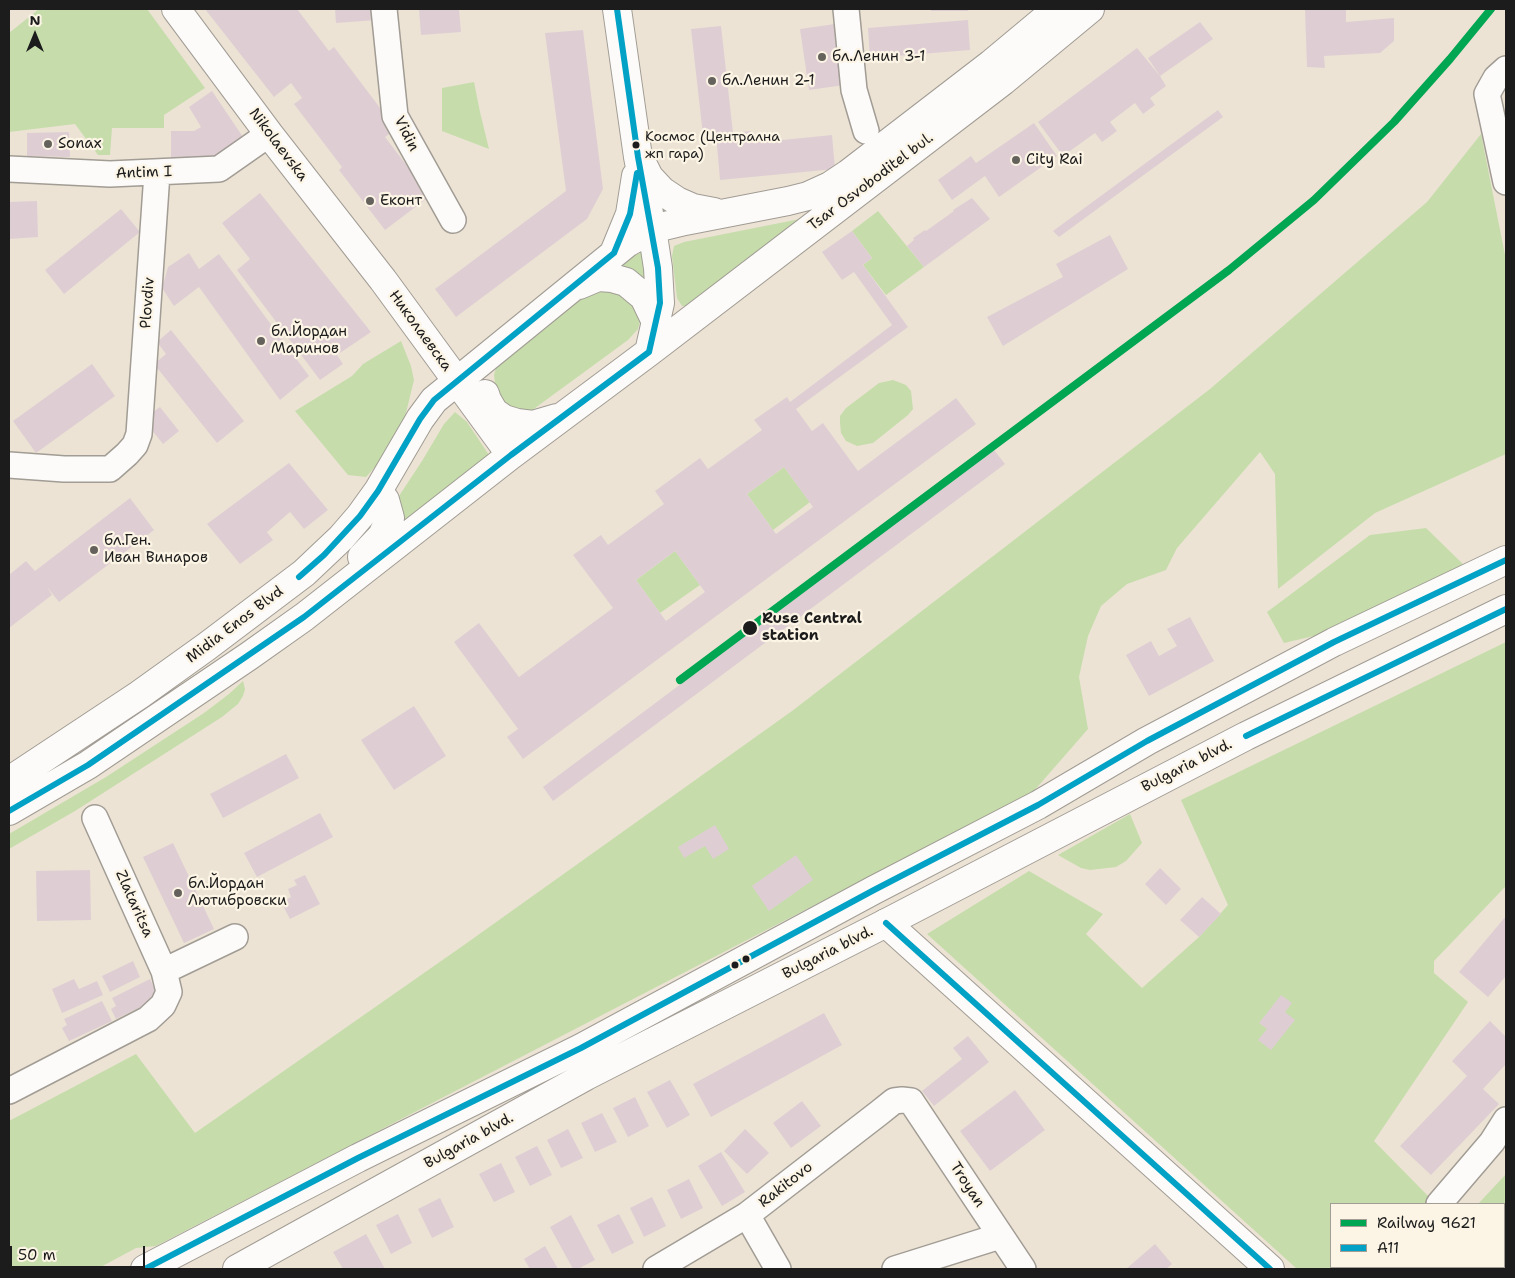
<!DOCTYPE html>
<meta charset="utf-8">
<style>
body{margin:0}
#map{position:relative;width:1515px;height:1278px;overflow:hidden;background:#ece3d5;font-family:"Shantell Sans",sans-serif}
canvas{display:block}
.frame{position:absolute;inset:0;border:10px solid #1c1c1c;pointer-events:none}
.legend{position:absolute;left:1330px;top:1203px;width:175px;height:65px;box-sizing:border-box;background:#fcf5e5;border:1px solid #a29e95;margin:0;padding:6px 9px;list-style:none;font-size:15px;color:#1c1c1c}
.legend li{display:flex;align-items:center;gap:10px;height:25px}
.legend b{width:25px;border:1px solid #a29e95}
.north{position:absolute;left:10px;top:10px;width:50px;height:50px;-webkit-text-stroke:4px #fcf5e5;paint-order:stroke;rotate:0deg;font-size:14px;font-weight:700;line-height:20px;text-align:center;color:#1c1c1c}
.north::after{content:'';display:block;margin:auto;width:18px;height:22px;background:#1c1c1c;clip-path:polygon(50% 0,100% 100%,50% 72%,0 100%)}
.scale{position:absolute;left:10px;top:1246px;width:135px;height:22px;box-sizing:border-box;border:2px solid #1c1c1c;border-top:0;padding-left:6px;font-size:15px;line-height:18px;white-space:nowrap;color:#1c1c1c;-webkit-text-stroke:4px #fcf5e5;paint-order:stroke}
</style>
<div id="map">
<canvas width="1515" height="1278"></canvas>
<div class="frame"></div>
<ul class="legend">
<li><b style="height:6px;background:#00a651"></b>Railway 9621</li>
<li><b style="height:6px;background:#01a2c5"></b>А11</li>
</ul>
<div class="north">N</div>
<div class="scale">50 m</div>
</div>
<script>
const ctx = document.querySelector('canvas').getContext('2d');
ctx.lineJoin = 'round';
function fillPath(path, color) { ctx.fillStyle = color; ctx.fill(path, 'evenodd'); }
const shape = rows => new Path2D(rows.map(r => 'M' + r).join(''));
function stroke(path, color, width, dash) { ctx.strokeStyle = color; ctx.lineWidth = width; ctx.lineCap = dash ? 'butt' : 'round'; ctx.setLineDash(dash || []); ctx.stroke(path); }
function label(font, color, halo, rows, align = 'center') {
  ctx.font = font + ' "Shantell Sans",sans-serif'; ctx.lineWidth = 4.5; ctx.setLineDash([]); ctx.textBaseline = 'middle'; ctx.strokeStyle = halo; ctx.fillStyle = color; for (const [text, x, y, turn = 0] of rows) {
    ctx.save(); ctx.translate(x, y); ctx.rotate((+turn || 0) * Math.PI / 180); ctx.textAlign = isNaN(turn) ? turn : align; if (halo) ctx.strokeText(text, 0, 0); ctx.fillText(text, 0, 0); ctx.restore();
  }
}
const green = shape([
 [39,9,147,9,205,88,164,115,164,128,112,128,110,155,98,155,75,124,9,132,9,33],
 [474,82,480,112,489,149,442,131,442,88],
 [1481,134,1506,260,1506,454,1375,513,1278,589,1275,474,1260,452,1177,548,1166,570,1127,584,1101,606,1088,636,1079,677,1088,729,1033,792,156,1246,136,1248,97,1269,9,1269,9,1121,136,1054,195,1133,464,945,792,711,1210,389,1427,202],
 [878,211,924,267,886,295,863,265,872,258,852,231],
 [815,216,694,306,682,306,677,298,672,256,674,246,684,242],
 [643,252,655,288,616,270,628,258],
 [604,288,634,298,641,318,638,329,628,340,531,411,516,412,503,405,496,391,494,375,499,358,590,292],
 [401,341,411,366,414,380,405,417,385,456,366,477,348,475,295,411,352,376,363,364],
 [893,380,906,385,911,391,913,409,908,415,873,443,857,446,846,441,841,433,840,423,840,416,846,408,879,383],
 [455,412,467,422,491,458,402,528,402,512,399,496,422,461,444,424],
 [784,467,810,502,773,530,747,494],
 [1426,528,1465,566,1322,634,1284,643,1267,612,1370,535],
 [675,551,700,585,660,613,636,580],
 [1506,642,1506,886,1434,961,1434,973,1468,1002,1374,1141,1432,1200,1428,1204,1331,1204,1331,1267,1364,1267,1361,1269,1297,1269,927,934,1029,871,1103,914,1086,934,1142,988,1199,937,1228,905,1181,800],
 [243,681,245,689,243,696,238,704,222,717,75,811,9,849,9,834,106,777,204,713,229,694],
 [1130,814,1142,843,1126,861,1116,867,1090,870,1081,868,1058,855],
 [1506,1174,1506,1269,1416,1269,1418,1267,1504,1267,1504,1204,1478,1204]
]);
const building = shape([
 [205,9,297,9,329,51,334,47,396,129,385,137,430,196,385,230,339,170,342,167,294,104,302,98,291,83,274,97],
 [335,9,376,9,377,20,336,23],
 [419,9,459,9,461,32,421,35],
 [931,9,968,9,968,11,931,11],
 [1305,9,1346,9,1346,22,1394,18,1394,41,1380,53,1324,56,1325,68,1307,67],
 [968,20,970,50,870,58,868,28],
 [1200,22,1213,39,1160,76,1148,58],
 [835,24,844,85,809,90,800,29],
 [721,26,733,133,751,131,752,143,832,135,835,169,720,180,716,134,703,135,691,29],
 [583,30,603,189,587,219,456,317,435,289,566,191,545,33],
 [1137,48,1160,76,1166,86,1150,98,1155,105,1143,114,1135,103,1110,122,1117,131,1102,142,1095,133,1063,156,1038,122],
 [212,91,245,140,214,161,171,162,171,131,194,131,201,127,189,107],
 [1218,110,1223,117,1059,237,1053,231],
 [1034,123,1057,156,999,197,985,176,952,200,938,180,971,156,976,163],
 [69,132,70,157,27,156,27,133],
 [260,193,371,332,337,355,343,364,320,380,237,270,250,259,222,223],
 [972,198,990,219,924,267,907,246,914,240,913,238,925,230,926,231,954,211,953,210],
 [37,201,38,237,9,239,9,202],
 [121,209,140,232,64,294,45,270],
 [852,231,872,258,863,265,908,327,796,409,812,431,823,423,858,471,956,398,976,424,523,759,507,737,518,729,454,642,479,623,519,677,613,608,573,555,601,535,608,545,664,504,655,491,700,458,708,469,762,430,754,420,787,397,790,402,892,325,854,272,842,280,822,252],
 [784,467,813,507,776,534,747,494],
 [675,551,705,592,666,621,636,580],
 [1110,235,1128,269,1003,346,987,317,1063,277,1056,264],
 [189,253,199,269,219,254,309,376,280,400,199,287,174,306,162,288,168,267],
 [171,330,244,421,217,443,154,364,166,354,157,342],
 [92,364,115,396,36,453,13,421],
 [160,407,179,431,163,444,143,419],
 [994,450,1005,464,553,801,543,787],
 [289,463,328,510,304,529,290,512,267,532,273,540,240,564,207,524],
 [130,498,154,530,59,602,47,587,52,595,9,628,9,575,26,561,35,571],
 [1190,617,1214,661,1149,696,1126,655,1151,641,1159,656,1177,646,1167,629],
 [414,706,446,756,394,790,361,740],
 [286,754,299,778,223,818,210,794],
 [320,813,333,837,257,877,244,853],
 [715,825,729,849,713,859,705,846,684,858,678,847],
 [173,843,214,929,184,943,143,857],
 [796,855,813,880,769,911,752,886],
 [1160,868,1181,889,1166,905,1145,884],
 [90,870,91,920,37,921,36,871],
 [305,875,320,904,290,919,281,902,291,897,288,889,297,885,294,880],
 [1202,897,1221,914,1199,937,1180,920],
 [1506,916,1506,976,1488,997,1459,972],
 [133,961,140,977,110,992,102,976],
 [74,979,79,989,97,981,103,995,62,1013,52,989],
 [150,979,159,998,116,1019,111,1009,116,1006,112,998],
 [1281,995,1292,1003,1285,1012,1295,1020,1271,1050,1258,1040,1267,1029,1259,1023],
 [102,1001,112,1021,69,1041,62,1028,67,1025,64,1019],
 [824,1013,842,1045,711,1117,693,1084],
 [1490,1021,1506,1037,1506,1064,1483,1089,1499,1104,1431,1175,1400,1146,1467,1076,1452,1061],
 [968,1036,989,1062,934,1106,922,1091,962,1059,953,1048],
 [670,1080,690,1115,667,1128,647,1092],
 [1015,1090,1045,1130,990,1171,960,1131],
 [635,1097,649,1126,628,1137,613,1108],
 [802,1101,821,1126,791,1148,773,1123],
 [602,1113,617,1142,595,1152,581,1123],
 [568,1129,583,1158,561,1168,547,1140],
 [745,1129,769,1153,747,1174,724,1151],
 [537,1146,552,1175,530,1186,515,1157],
 [721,1152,745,1192,722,1206,698,1166],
 [501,1163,515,1192,494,1202,479,1174],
 [689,1179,703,1208,681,1219,667,1190],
 [652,1197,666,1226,644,1237,630,1208],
 [440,1198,454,1227,432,1238,418,1209],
 [398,1214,412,1243,391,1254,376,1225],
 [619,1214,634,1243,612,1254,597,1225],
 [571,1215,595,1260,578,1269,573,1269,550,1227],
 [366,1234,385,1269,343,1269,333,1252],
 [1155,1244,1172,1264,1166,1269,1126,1269],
 [545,1246,558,1269,530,1269,524,1259]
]);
const minor = shape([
 [384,9,395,116,453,220],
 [846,9,854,90,866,131],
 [1506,69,1496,78,1487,94,1506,182],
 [9,169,110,174,219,169,269,134],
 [9,465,64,469,110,469,127,454,135,445,139,434,157,173],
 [164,971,235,937],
 [9,1091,148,1019,163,1005,169,992,164,971,95,818],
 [1439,1204,1492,1142,1506,1120],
 [747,1215,778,1269],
 [656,1269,747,1215,879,1113,894,1101,902,1100,911,1101,1023,1269],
 [895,1269,1000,1236],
 [1377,1269,1379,1267]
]);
const major = shape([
 [176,9,269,134,383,280,511,455],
 [617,9,638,157,652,229,658,268,660,303,649,352],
 [643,165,649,177,662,191,677,201,693,208,714,212],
 [614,253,630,214,636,176],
 [579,285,598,277,612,278,626,282,644,297,656,322],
 [485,394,487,400,494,412,504,419,517,423,533,425,557,418],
 [362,557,382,536,390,518,385,500,378,491],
 [9,781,139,695,206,647,304,573,341,538,360,516,378,491,420,419,434,400,627,243,652,229,685,221,788,201,808,196,830,186,848,174,991,64,1045,19,1055,9],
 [9,811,88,765,249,656,304,617,511,455,649,352,1003,81,1090,9],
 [886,923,1270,1269]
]);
const highway = shape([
 [145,1269,358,1158,581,1048,874,890,1038,805,1147,741,1334,642,1506,560],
 [237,1269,586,1076,886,923,1246,736,1506,609]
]);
const bus1 = shape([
 [299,577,324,555,360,516,378,491,420,419,434,400,614,253,630,214,637,173],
 [1246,736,1506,609],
 [9,811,88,765,304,617,511,455,649,352,660,303,658,268,638,157,617,9],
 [886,923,1270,1269],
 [145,1269,358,1158,581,1048,874,890,1038,805,1147,741,1334,642,1506,560]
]);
const rail1 = shape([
 [680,680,1229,270,1314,200,1394,122,1450,59,1491,9]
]);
const markers = [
 [822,57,5,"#65625d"],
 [712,81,5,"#65625d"],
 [48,144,5,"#65625d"],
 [636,145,4.5,"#1c1c1c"],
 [1016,160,5,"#65625d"],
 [370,201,5,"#65625d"],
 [261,341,5,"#65625d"],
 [94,550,5,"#65625d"],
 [750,628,8,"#1c1c1c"],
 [178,893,5,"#65625d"],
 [746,959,4.5,"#1c1c1c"],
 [735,965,4.5,"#1c1c1c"]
];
const busNames = [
 ["Космос (Централна",645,137],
 ["жп гара)",645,154]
];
const poiNames = [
 ["бл.Ленин 3-1",832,57],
 ["бл.Ленин 2-1",722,81],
 ["Sonax",58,144],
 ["City Rai",1026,160],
 ["Еконт",380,201],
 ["бл.Йордан",271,332],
 ["Маринов",271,349],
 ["бл.Ген.",104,541],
 ["Иван Винаров",104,558],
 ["бл.Йордан",188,884],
 ["Лютибровски",188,901]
];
const streetNames = [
 ["Vidin",406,134,63],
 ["Nikolaevska",278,145,53],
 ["Antim I",144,173,-2],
 ["Tsar Osvoboditel bul.",871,182,-37],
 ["Plovdiv",148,303,-86],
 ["Николаевска",420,331,54],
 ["Midia Enos Blvd",235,625,-37],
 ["Bulgaria blvd.",1187,766,-27],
 ["Zlataritsa",134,904,66],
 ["Bulgaria blvd.",828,953,-27],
 ["Bulgaria blvd.",469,1141,-29],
 ["Rakitovo",786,1185,-38],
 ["Troyan",967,1185,57]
];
const stopNames = [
 ["Ruse Central",762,619],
 ["station",762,636]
];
fillPath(green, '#c6ddab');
fillPath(building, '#deced3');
stroke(minor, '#a19c94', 28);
stroke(major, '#a19c94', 30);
stroke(highway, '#a19c94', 30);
stroke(minor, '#fcfbf9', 25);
stroke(major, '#fcfbf9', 28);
stroke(highway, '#fcfbf9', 28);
stroke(bus1, '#01a2c5', 6);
stroke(rail1, '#00a651', 8);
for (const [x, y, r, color] of markers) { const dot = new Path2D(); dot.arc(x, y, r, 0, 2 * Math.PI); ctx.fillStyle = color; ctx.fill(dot); stroke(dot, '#fcf5e5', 2); }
label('14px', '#1c1c1c', '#fcf5e5', busNames, 'left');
label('15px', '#1c1c1c', '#fcf5e5', poiNames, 'left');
label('15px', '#1c1c1c', '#fcf5e5', streetNames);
label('bold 15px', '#1c1c1c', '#fcf5e5', stopNames, 'left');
</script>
